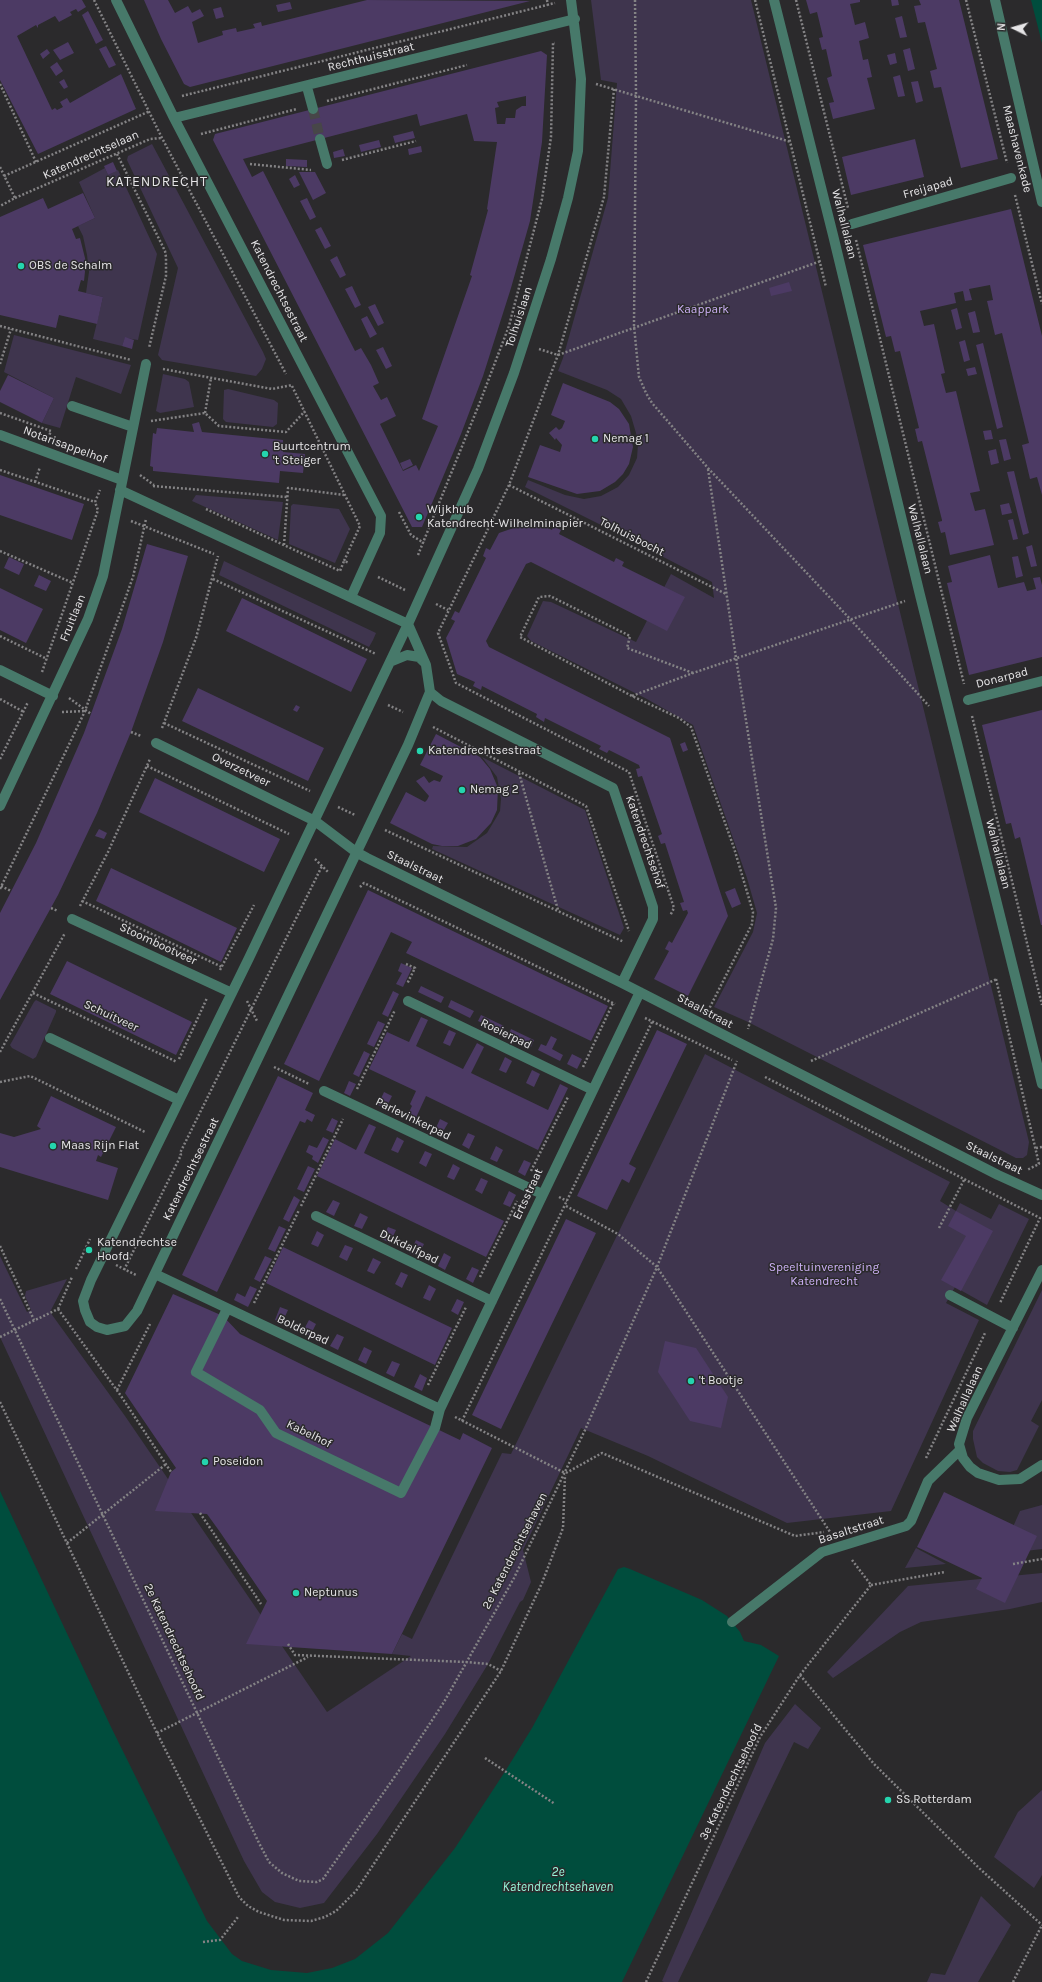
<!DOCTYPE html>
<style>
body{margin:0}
#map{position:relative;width:1042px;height:1982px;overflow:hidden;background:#2b2a2c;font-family:Karla,sans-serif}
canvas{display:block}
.north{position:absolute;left:994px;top:8px;width:40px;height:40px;-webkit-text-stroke:3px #2b2a2c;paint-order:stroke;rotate:275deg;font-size:11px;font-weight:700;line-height:16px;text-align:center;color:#e6e5e7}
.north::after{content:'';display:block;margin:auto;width:14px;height:18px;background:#e6e5e7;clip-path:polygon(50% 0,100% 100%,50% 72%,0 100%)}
</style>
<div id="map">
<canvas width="1042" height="1982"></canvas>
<div class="north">N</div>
</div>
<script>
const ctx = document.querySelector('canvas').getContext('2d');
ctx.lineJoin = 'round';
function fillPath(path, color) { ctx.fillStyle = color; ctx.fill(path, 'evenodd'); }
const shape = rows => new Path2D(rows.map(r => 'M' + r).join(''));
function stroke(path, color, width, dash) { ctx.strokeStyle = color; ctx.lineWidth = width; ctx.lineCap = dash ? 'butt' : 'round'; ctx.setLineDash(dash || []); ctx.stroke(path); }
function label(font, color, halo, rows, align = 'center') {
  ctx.font = font + ' Karla,sans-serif'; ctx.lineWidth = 3; ctx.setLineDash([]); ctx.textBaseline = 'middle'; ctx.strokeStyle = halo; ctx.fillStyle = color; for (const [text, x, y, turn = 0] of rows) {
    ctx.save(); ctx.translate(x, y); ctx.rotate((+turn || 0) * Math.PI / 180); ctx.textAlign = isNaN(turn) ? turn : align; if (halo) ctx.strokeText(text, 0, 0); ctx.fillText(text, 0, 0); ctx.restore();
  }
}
const green = shape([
 [591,0,751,0,1029,1142,1027,1155,1023,1158,1016,1158,746,1021,714,1007,753,932,757,913,747,878,693,725,645,698,531,641,527,636,543,601,551,602,636,642,671,574,714,598,712,582,601,525,525,487,528,480,565,495,584,499,601,496,618,487,629,475,637,458,638,444,636,433,631,416,621,399,607,390,558,371,563,358,608,198,617,83,601,80],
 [152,144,263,352,266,359,262,369,256,376,162,360,158,355,178,268,127,160,128,156],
 [105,168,108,175,118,170,157,254,138,340,125,338,122,346,93,339,103,297,86,293,89,272,87,255,83,236,78,226,95,218,79,182],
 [14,335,131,365,121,394,76,377,60,428,42,423,54,398,4,372],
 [163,374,185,379,189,382,194,407,160,413,156,411],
 [228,389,274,400,278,403,277,424,273,427,226,422,223,419,224,390],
 [196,495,283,502,278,540,192,501],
 [293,504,339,509,350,529,335,563,289,544,291,506],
 [224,561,376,633,373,640,369,647,219,575],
 [482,757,585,810,622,922,624,928,620,935,432,849,433,846,467,847,487,833,496,818,500,811,501,799,497,777],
 [36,1000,56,1010,56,1012,36,1057,33,1059,12,1048,10,1045,34,1002],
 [705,1054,950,1182,940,1201,956,1211,960,1203,991,1219,999,1204,1029,1219,987,1305,955,1287,946,1303,979,1320,891,1511,787,1523,648,1456,581,1428,523,1550,531,1582,523,1600,520,1602,488,1664,445,1734,377,1834,324,1903,300,1908,275,1902,262,1892,244,1861,0,1337,0,1256,27,1312,31,1310,25,1296,26,1291,67,1279,50,1312,125,1416,327,1712,411,1656,392,1654,402,1634,412,1639,502,1453,511,1454],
 [1042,1290,1042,1400,1031,1421,1039,1426,1017,1470,1010,1472,998,1471,983,1463,977,1457,973,1439,973,1431],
 [1042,1505,1042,1549,1001,1554,1020,1511],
 [916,1548,946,1564,905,1568],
 [1042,1573,1042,1602,1010,1609,921,1622,900,1632,833,1678,827,1672,908,1586],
 [795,1704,821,1728,808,1749,794,1742,678,1982,664,1982,662,1981,765,1743],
 [1042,1790,1042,1875,1034,1888,994,1857,1018,1812],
 [981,1896,1011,1925,978,1982,927,1982,931,1973,945,1975]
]);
const water = shape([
 [1031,0,1042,0,1042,43],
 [0,1491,111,1727,207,1921,232,1954,242,1961,271,1970,307,1973,332,1968,355,1959,388,1933,455,1848,506,1770,532,1728,618,1569,624,1567,630,1569,702,1600,727,1616,740,1632,744,1641,761,1645,779,1656,622,1982,0,1982]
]);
const building = shape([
 [0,0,82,0,86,7,78,12,76,9,70,12,72,15,59,22,55,16,38,25,38,28,36,25,17,36,52,110,55,108,57,110,63,107,60,102,67,98,70,103,121,74,136,109,38,154,0,80],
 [144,0,168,0,175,13,188,6,192,13,200,9,204,16,192,22,198,43,223,35,222,31,236,28,237,32,255,28,253,24,261,22,262,26,367,0,530,1,190,87,184,84,161,39],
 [806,0,860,0,860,2,850,4,855,25,865,22,869,38,859,41,863,60,868,59,872,77,867,78,875,109,833,119,829,103,834,102,827,78,832,76,826,49,822,50,819,38,823,37,817,12,810,14],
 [891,0,898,0,899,5,892,6],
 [919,0,959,0,998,159,961,168,941,87,934,88,930,71,937,69,925,22,918,23,914,6,921,5],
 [290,2,292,9,278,12,276,5],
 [221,7,224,17,216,19,213,9],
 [88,11,103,40,96,44,82,15],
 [902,16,907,37,900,38,895,18],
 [68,42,74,53,60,60,53,50],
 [106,46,116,65,109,68,99,49],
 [910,48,915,69,908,71,903,50],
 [47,49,50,53,43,59,40,54],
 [541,51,547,55,542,142,530,221,511,288,483,376,461,434,422,527,412,527,213,140,215,134],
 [526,96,526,106,522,106,516,110,515,118,506,118,505,124,497,124,495,108,499,107,497,102],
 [417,114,420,126,467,114,474,141,497,142,487,209,488,210,470,275,472,276,422,419,438,426,419,471,416,465,403,471,380,424,396,416,387,397,381,400,373,386,379,383,371,365,361,348,355,351,263,171,252,177,243,159],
 [895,53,897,63,890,65,887,55],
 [57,62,63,71,56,76,50,67],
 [900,75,905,96,898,97,893,77],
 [64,79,68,87,64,89,59,82],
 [918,81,923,101,916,103,911,82],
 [413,131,415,138,395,143,393,136],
 [915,139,924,177,851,195,842,157],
 [379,140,381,147,361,152,359,145],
 [421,146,422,152,409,155,408,149],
 [343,149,345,156,334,158,333,152],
 [286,159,307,160,307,167,286,166],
 [113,162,117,171,108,175,104,166],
 [299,172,315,172,326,193,313,200],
 [295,175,300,185,294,188,289,179],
 [83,193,95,218,72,229,76,239,80,238,86,262,84,281,81,280,78,291,103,297,97,324,59,315,56,328,0,315,0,217,43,198,48,209],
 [307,198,316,217,310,220,300,201],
 [1011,209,1042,336,1042,495,1037,477,1030,479,1022,445,1029,443,1002,333,995,335,987,301,993,300,990,285,969,289,972,300,965,301,963,291,954,293,956,303,920,311,924,326,934,324,945,373,941,374,946,393,956,391,980,491,970,493,975,511,985,509,994,545,950,555,945,532,941,533,938,522,942,521,942,520,922,441,918,442,915,429,919,428,900,351,895,352,891,336,886,337,863,245],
 [321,227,331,246,325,249,315,230],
 [337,256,346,275,340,278,330,260],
 [789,282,792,291,771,296,769,288],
 [352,286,361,305,355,308,345,289],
 [375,304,384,323,378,326,368,307],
 [957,308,962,328,956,330,951,310],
 [975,311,980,332,973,333,968,313],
 [367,316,377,334,370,338,361,319],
 [125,337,134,340,132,349,122,346],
 [965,340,970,360,964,362,959,342],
 [983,343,1003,427,997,429,976,345],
 [383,347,392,366,386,369,376,350],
 [975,367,977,374,968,376,966,369],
 [8,375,54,398,42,423,0,402,0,391],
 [563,383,610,402,619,409,629,424,633,447,629,464,623,474,615,482,600,491,577,494,528,477,540,445,560,452,562,445,556,438,555,440,549,433,556,427,559,430,562,428,565,421,551,415],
 [199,422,202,432,283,440,283,452,305,454,303,473,280,471,279,483,153,471,153,467,150,466,153,433,156,434,157,428,194,432,192,424],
 [991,430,993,439,985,440,983,431],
 [1006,439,1011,459,1004,461,999,440],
 [996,449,999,463,991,465,988,451],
 [410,459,413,465,403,470,400,463],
 [1014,471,1029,533,1023,535,1007,472],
 [0,475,84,504,72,540,0,515],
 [1009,503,1012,513,1002,515,1000,505],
 [1013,519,1018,539,1013,540,1008,520],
 [534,521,552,530,553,526,561,530,559,534,614,562,616,558,624,562,622,566,685,597,667,631,531,562,526,564,486,641,489,647,670,738,728,916,688,996,654,979,669,951,665,949,669,941,672,943,688,913,687,910,683,911,680,903,684,902,665,843,661,844,658,836,662,834,642,776,638,777,636,769,640,768,639,765,609,750,607,753,599,749,601,746,545,718,544,722,536,717,537,714,482,686,481,690,473,686,475,682,457,674,446,638,455,621,451,619,455,611,459,613,486,558,483,556,486,548,490,550,499,533],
 [147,544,188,556,163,642,131,732,97,813,58,895,0,1000,0,913,36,843,84,733,122,629],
 [1032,545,1037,566,1031,567,1026,547],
 [990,555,998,588,1024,582,1027,591,1036,589,1033,578,1040,577,1042,585,1042,657,969,675,947,583,952,582,948,566],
 [1018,556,1023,576,1016,578,1012,557],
 [9,557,24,564,19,575,4,568],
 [39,575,51,581,46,591,34,586],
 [0,588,43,609,26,643,0,630],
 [242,598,367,659,351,692,226,631],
 [198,688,324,748,308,781,182,721],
 [296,705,300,707,297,712,293,710],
 [1042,710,1042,925,1041,925,1020,837,1015,839,1011,823,1006,824,982,725],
 [436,734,480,757,490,769,498,788,497,810,491,823,476,839,458,846,442,846,432,844,390,823,406,792,425,802,427,800,429,796,416,781,424,776,429,783,434,780,440,782,443,776,420,765],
 [685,742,688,750,683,752,680,744],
 [155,778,280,839,264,872,139,812],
 [99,829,107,833,104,839,95,836],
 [111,868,237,928,221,962,96,901],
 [735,888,741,904,732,908,725,892],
 [368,890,608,1006,591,1041,406,953,412,942,391,932,319,1081,284,1064],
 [67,961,192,1022,176,1055,50,994],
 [401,963,412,968,403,987,396,984,402,973,398,971],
 [421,986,444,997,441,1003,418,992],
 [393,991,399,994,388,1017,382,1014],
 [451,1000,474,1011,470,1018,448,1007],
 [481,1015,504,1026,501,1032,478,1021],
 [421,1017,428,1020,416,1046,463,1069,477,1043,484,1047,471,1073,548,1110,560,1084,568,1088,538,1150,426,1096,414,1122,406,1118,412,1106,410,1104,416,1091,369,1069,387,1032,409,1042],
 [378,1021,385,1024,374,1047,367,1044],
 [511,1029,534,1040,531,1047,508,1036],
 [449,1030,456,1033,450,1046,443,1043],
 [657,1030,687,1044,629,1164,636,1168,629,1183,622,1179,607,1210,577,1196],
 [551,1036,557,1039,552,1049,563,1055,560,1061,538,1050,541,1044,546,1046],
 [364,1051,370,1054,359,1077,353,1074],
 [572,1054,582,1059,577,1069,567,1064],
 [505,1057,512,1061,506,1073,499,1070],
 [532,1070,540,1074,534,1087,526,1083],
 [278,1076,313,1093,305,1110,315,1115,312,1122,307,1119,305,1123,300,1121,217,1292,182,1275],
 [349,1081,356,1084,350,1096,344,1093],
 [384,1092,392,1096,386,1108,378,1105],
 [51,1096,116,1127,101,1157,98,1155,96,1161,118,1168,108,1200,0,1167,0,1133,14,1137,41,1129,37,1126],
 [332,1118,338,1121,333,1133,326,1130],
 [440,1119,448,1123,441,1135,434,1132],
 [369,1124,376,1127,364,1153,504,1221,486,1257,317,1176,335,1139,356,1150],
 [468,1133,475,1136,469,1149,462,1145],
 [323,1137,329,1140,318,1163,312,1159,313,1156,306,1152,309,1145,317,1148],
 [397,1137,404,1141,398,1153,391,1150],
 [496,1146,503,1150,497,1162,490,1159],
 [425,1151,432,1154,426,1167,419,1163],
 [524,1160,531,1163,525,1176,518,1172],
 [453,1164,460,1168,454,1180,447,1177],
 [308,1166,315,1169,304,1192,297,1189],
 [481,1178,488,1181,482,1194,475,1190],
 [509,1191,516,1195,510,1207,503,1204],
 [294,1196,300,1200,289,1222,283,1219],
 [333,1200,340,1203,334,1216,326,1212],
 [956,1211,993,1231,961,1291,941,1280,966,1236,948,1226],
 [360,1213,368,1217,362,1229,354,1226],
 [566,1219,596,1233,501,1429,472,1415],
 [279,1226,286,1229,275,1252,268,1249],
 [388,1227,396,1230,390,1243,382,1239],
 [317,1231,324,1235,318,1247,311,1244],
 [416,1240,424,1244,418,1256,410,1253],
 [345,1245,353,1248,347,1261,339,1257],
 [283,1247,452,1328,435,1365,266,1283],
 [444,1253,451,1257,445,1270,438,1266],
 [265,1256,272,1259,260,1282,254,1279],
 [373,1258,381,1262,374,1274,367,1271],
 [472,1267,479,1270,473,1283,466,1279],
 [401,1272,408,1275,402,1288,395,1284],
 [429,1285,436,1289,430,1301,423,1298],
 [250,1286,257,1289,248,1307,234,1300,237,1293,245,1297],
 [173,1294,223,1316,240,1334,309,1368,460,1440,463,1433,492,1448,392,1654,246,1644,267,1601,220,1532,207,1514,155,1511,171,1472,176,1468,125,1393],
 [457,1299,464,1302,458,1315,451,1311],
 [280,1307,288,1310,282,1323,275,1320],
 [309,1320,316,1324,310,1336,302,1333],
 [337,1334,344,1337,338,1350,330,1346],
 [665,1341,696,1348,698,1351,728,1397,721,1428,690,1421,658,1372],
 [364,1347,372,1351,366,1364,358,1360],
 [392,1361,400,1364,394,1377,386,1373],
 [420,1374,427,1378,422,1391,414,1387],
 [944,1492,1037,1536,1005,1603,976,1589,982,1578,917,1547]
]);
const minorTunnel = shape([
 [313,109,320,139]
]);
const path = shape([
 [94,0,162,138,286,374],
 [547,0,548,6],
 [635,0,636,95,634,326,639,377,646,393,652,403,708,468,851,620,929,706],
 [755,0,826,287],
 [796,0,848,208],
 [966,0,1007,163],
 [0,84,36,162],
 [596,84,791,142],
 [614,89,604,197,558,355,509,485,438,633,456,683,629,772,674,908,670,916],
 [182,96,555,3],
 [327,101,467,65],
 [201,134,297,109],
 [117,154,165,251,166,257,166,276,149,348],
 [342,160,416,141],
 [250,164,311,170],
 [0,167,15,198,0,206],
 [4,176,150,111],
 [1015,195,1042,304],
 [15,198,150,139,161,138],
 [856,240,964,684],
 [0,326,131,360],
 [539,349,558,355,821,261],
 [0,364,11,329],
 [163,369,272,389,292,385],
 [292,386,360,526,344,561,349,563],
 [0,413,51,431,49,436],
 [205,413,211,378],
 [151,421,205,413,219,426,286,432,305,411],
 [708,469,736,658,776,908,773,939,748,1029],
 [0,470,95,502],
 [140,475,154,485],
 [35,482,40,467],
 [509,485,726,594],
 [153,486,287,497],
 [95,502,100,490],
 [206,509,340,571,344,561],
 [399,512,411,535,424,543],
 [131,521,214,554],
 [284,545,288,488,344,495],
 [0,551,73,583],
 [418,555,480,402,509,326,542,199,551,137,553,43,555,43],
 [378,577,405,590],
 [213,579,376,654],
 [436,604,448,610],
 [0,636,47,659],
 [42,672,98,510,95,502],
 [693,673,627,648,630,636,550,596,539,597,520,637,632,696,679,718,691,727,734,848,753,912,752,924,709,1009],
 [632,696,693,673,905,601],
 [69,698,91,714],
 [0,699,24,712],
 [388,705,403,712],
 [62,712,85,711],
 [972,716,1042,1005],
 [164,723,310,791],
 [433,727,586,806,629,931],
 [162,728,196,638,218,556],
 [131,732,141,736],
 [0,759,28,702],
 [147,766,289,834],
 [519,773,558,910],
 [338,807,355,815],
 [385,830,624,942],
 [315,859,328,872],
 [1,886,11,891],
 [360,887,364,883,615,1004],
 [0,889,85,711,133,577,146,519],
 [82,901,222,967],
 [80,906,108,852,150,759],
 [51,908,58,911],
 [406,964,415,968,407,984],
 [220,970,254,905],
 [996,979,1039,1164,1027,1170],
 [33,993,177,1062],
 [247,1001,257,1021],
 [645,1018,732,1060],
 [0,1052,65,933],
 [179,1059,207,998],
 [811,1061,997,979],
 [274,1067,309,1084],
 [583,1067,613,1003],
 [765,1077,1040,1218,1000,1303],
 [0,1082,30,1076,145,1132],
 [357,1089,395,1010],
 [1036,1148,1042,1147],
 [531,1171,568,1097],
 [559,1197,567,1201],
 [301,1206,343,1119],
 [566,1206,618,1234,657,1267,830,1532],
 [939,1228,964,1180],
 [0,1246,34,1320],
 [116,1265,136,1275],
 [76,1269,90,1239],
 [124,1270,181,1155,180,1153,322,866],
 [480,1277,517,1201],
 [0,1299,259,1843,269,1862,282,1873,299,1881,317,1882,323,1879,398,1772,444,1702,514,1578,585,1430,657,1267,737,1061],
 [254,1303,299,1210],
 [58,1309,72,1277],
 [58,1309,121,1396,171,1472],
 [0,1337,58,1309],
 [428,1385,466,1307],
 [117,1390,150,1324],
 [0,1402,157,1733,239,1897,248,1906,259,1912,284,1920,311,1921,325,1917,336,1911,356,1891,501,1671,542,1583,563,1528,565,1475],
 [455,1417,565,1473],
 [462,1421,652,1022],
 [926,1458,985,1333],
 [566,1473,602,1453,795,1536,824,1532],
 [200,1513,261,1604],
 [67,1543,166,1464],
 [852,1560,871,1585],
 [1013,1564,1042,1559],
 [871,1585,945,1572],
 [288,1644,295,1655,466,1662,488,1664,501,1671],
 [800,1675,874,1764,979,1868,1042,1925],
 [157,1733,308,1657],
 [485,1758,555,1804],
 [203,1942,220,1940,238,1917],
 [646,1982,760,1737,800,1675,871,1585],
 [1013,1982,1042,1925]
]);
const minor = shape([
 [116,0,174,118,381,516,380,533,351,597],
 [774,0,833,235,920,595,1042,1084],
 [995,0,1042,202],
 [307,87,313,109],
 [174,118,575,19],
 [320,139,327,164],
 [852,224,1011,178],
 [72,406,133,427],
 [0,435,122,480],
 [120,490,408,624,426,665,430,692,408,745,137,1311,125,1326,107,1330,97,1327,90,1322,85,1310,83,1301,91,1280,249,958,408,624,478,469,514,373,551,259,568,198,578,151,581,79,571,0],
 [390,662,407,655,419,657,424,662],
 [0,670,53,696],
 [430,692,441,701,613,788,653,907,653,919,622,983],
 [968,700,1042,681],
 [156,743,315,821,356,852,367,858,622,983,998,1175,1042,1195],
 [0,806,88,619,103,576,146,364],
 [72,919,232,993],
 [408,1001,593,1090],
 [50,1038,179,1100],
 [324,1091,542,1194],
 [316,1216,492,1301],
 [1042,1270,967,1418,959,1444,963,1458,970,1467,978,1473,999,1480,1020,1479,1042,1465],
 [155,1274,440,1409],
 [950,1295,1013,1328],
 [227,1309,196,1372,260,1410,276,1433,401,1493,435,1428,440,1409,640,992],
 [732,1622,822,1552,906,1526,911,1521,928,1481,960,1450]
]);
const markers = [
 [21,266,4,"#24d5ae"],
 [595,439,4,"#24d5ae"],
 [265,454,4,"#24d5ae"],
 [419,517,4,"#24d5ae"],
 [420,751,4,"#24d5ae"],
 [462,790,4,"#24d5ae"],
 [53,1146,4,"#24d5ae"],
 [89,1250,4,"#24d5ae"],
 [691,1381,4,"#24d5ae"],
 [205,1462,4,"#24d5ae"],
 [296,1593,4,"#24d5ae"],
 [888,1800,4,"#24d5ae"]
];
const streetNames = [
 ["Rechthuisstraat",371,57,-14],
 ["Maashavenkade",1017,149,76],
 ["Katendrechtselaan",91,155,-24],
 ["Freijapad",928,188,-16],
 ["Walhallalaan",844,224,76],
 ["Katendrechtsestraat",279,291,63],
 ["Tolhuislaan",519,317,-72],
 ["Notarisappelhof",65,445,20],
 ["Tolhuisbocht",632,537,27],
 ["Walhallalaan",920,539,76],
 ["Fruitlaan",73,618,-68],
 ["Donarpad",1002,678,-14],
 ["Overzetveer",241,770,26],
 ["Katendrechtsehof",645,842,71],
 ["Walhallalaan",998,854,76],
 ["Staalstraat",415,867,26],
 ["Stoombootveer",158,944,25],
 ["Staalstraat",705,1011,28],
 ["Schuitveer",111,1016,25],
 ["Roeierpad",506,1034,26],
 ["Parlevinkerpad",413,1119,26],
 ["Staalstraat",994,1158,26],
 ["Katendrechtsestraat",191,1169,-64],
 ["Ertsstraat",528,1194,-65],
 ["Dukdalfpad",409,1247,26],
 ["Bolderpad",303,1330,25],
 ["Walhallalaan",965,1399,-66],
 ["Kabelhof",309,1434,26],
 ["Basaltstraat",851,1530,-18],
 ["2e Katendrechtsehaven",515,1551,-63],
 ["2e Katendrechtsehoofd",174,1642,65],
 ["3e Katendrechtsehoofd",731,1782,-64]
];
const poiNames = [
 ["OBS de Schalm",29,266],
 ["Nemag 1",603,439],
 ["Buurtcentrum",273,447],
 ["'t Steiger",273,461],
 ["Wijkhub",427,510],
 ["Katendrecht-Wilhelminapier",427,524],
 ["Katendrechtsestraat",428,751],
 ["Nemag 2",470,790],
 ["Maas Rijn Flat",61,1146],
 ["Katendrechtse",97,1243],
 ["Hoofd",97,1257],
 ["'t Bootje",699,1381],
 ["Poseidon",213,1462],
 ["Neptunus",304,1593],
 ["SS Rotterdam",896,1800]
];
const parkNames = [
 ["Kaappark",703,310],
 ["Speeltuinvereniging",824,1268],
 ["Katendrecht",824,1282]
];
const waterNames = [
 ["2e",558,1872],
 ["Katendrechtsehaven",558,1887]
];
const quarterNames = [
 ["KATENDRECHT",157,182]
];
fillPath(green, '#3f354e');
fillPath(water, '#004d3d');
fillPath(building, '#4c3a64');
stroke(minorTunnel, '#474648', 10, [10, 5]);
stroke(path, '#848385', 2.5, [2, 2]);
stroke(minor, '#47796a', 10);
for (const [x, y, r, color] of markers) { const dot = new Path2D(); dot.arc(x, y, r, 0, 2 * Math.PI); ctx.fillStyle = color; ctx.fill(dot); stroke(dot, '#2b2a2c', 1.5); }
label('12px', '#e6e5e7', '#2b2a2c', streetNames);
label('12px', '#e6e5e7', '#2b2a2c', poiNames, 'left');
label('12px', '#cdb1f7', '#2b2a2c', parkNames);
label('italic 13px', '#97f8db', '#2b2a2c', waterNames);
ctx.letterSpacing = '1px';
label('14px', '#e6e5e7', '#2b2a2c', quarterNames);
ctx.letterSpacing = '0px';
</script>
